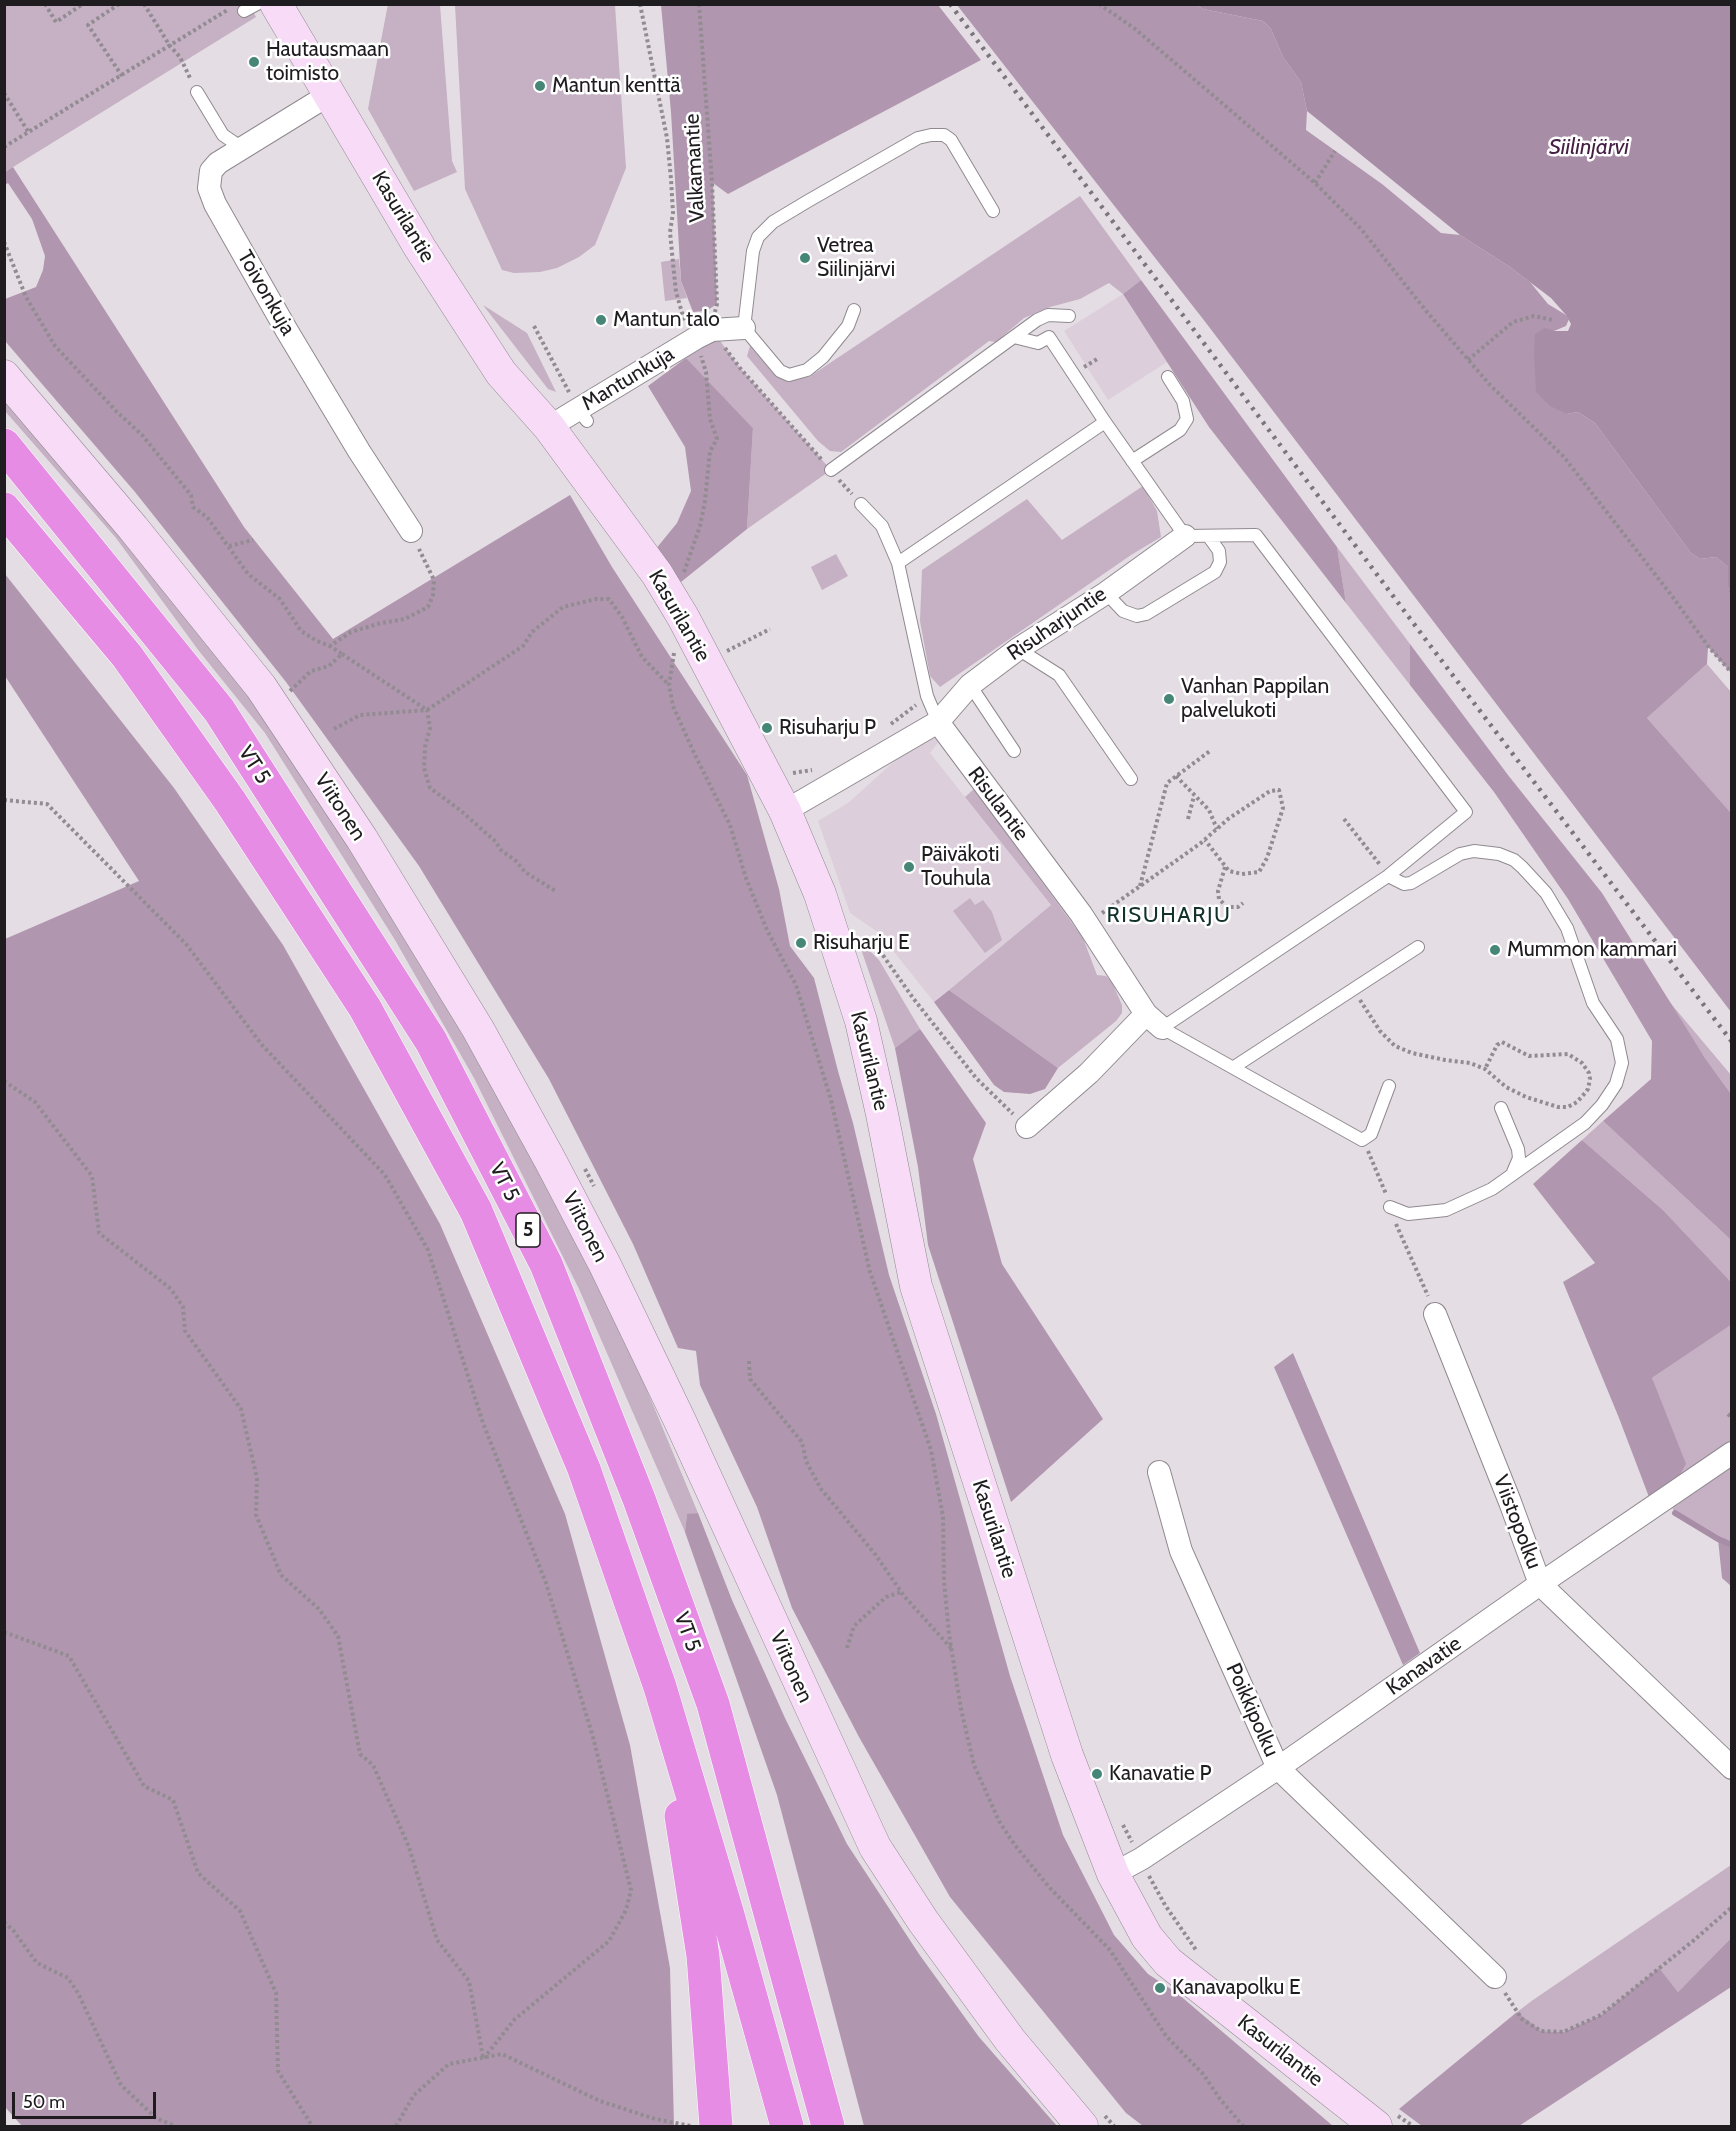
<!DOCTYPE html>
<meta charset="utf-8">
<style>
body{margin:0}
#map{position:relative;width:1736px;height:2131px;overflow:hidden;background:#e5dde4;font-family:Cabin,sans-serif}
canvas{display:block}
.frame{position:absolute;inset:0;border:6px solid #1f1c1f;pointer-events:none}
.scale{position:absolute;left:12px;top:2092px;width:144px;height:27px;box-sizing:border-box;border:3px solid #1f1c1f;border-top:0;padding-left:8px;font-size:18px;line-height:21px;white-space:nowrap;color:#1f1c1f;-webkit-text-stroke:4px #fff;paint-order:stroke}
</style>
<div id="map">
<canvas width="1736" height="2131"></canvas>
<div class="frame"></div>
<div class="scale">50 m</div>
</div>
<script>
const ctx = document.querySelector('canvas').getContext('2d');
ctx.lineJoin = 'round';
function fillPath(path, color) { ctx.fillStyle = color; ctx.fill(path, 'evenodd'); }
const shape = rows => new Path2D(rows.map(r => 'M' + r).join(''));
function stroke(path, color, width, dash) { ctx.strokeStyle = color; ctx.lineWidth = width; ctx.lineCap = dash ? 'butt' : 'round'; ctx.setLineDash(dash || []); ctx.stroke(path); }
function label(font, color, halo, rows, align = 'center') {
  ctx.font = font + ' Cabin,sans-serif'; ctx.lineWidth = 5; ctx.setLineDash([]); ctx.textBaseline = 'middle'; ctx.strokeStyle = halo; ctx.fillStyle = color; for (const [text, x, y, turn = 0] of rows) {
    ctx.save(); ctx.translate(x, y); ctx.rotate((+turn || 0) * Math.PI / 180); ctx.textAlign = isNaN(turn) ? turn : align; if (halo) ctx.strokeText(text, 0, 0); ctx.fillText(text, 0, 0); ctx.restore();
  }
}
const built = shape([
 [1123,294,1167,362,1108,400,1064,331],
 [992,673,930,753,1051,905,934,1002,879,933,850,913,818,821,848,803]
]);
const green = shape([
 [249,4,256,17,5,172,5,5],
 [388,4,440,5,452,161,457,172,414,191,368,109],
 [455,5,615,5,626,168,595,245,579,257,557,268,540,272,514,273,502,270,465,189],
 [1080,196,1141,280,1123,294,1109,283,1080,299,1050,307,1024,318,996,342,989,341,841,452,830,451,818,441,747,356,750,346,772,372,788,379,809,377],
 [679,259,681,281,687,298,665,301,661,262],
 [483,305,527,333,556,392,548,389],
 [712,330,740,368,831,470,747,529,753,428,677,349],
 [4,391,245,686,322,800,534,1151,639,1371,698,1513,687,1515,685,1532,579,1289,474,1078,395,940,265,733,199,651,116,538,5,411],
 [1143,486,1157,511,1161,537,1131,555,940,687,930,676,920,621,922,570,1027,499,1062,540],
 [1337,547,1410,644,1410,685,1346,603],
 [836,554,848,576,822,590,811,567],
 [1707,664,1731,692,1731,813,1647,718],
 [974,789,1083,938,1097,975,1106,976,1112,982,1122,1005,1122,1013,1116,1021,1058,1068,949,990,1051,905,965,797],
 [970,898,975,905,983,900,992,912,1002,940,985,953,953,911],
 [861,949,868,949,879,960,920,1029,895,1048],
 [1667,999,1731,1075,1731,1094,1705,1058],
 [1603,1121,1731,1240,1731,1282,1663,1210,1582,1140],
 [1731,1325,1731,1545,1718,1539,1675,1513,1667,1497,1652,1378],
 [1731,1865,1731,1938,1678,1992,1659,1969,1601,2015,1563,2032,1541,2031,1522,2019,1517,2012,1533,2000]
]);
const forest = shape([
 [661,5,938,5,981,60,728,194,713,183,717,304,706,311,693,312,681,281,671,112],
 [957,5,1197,5,1203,9,1263,21,1271,29,1283,57,1301,82,1307,111,1306,130,1382,184,1441,233,1460,235,1510,267,1530,282,1548,304,1566,315,1569,319,1566,326,1554,331,1567,414,1578,412,1595,423,1691,553,1700,559,1716,557,1728,567,1728,587,1732,601,1731,673,1708,647,1707,664,1647,718,1731,813,1731,1012,1203,319],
 [13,167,244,527,333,639,570,495,612,567,747,775,779,889,790,946,814,978,838,1071,853,1123,889,1275,936,1414,1010,1676,1063,1835,1114,1935,1148,1974,1177,1993,1333,2126,1143,2126,1126,2113,950,1897,859,1737,792,1608,757,1507,700,1385,696,1351,678,1348,633,1244,549,1079,419,866,286,682,135,492,5,341,5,299,36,287,43,270,45,256,32,219,8,183,5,185,5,172],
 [1141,280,1337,547,1346,603,1209,427,1123,294],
 [686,358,753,428,747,529,681,582,655,550,677,523,691,491,685,447,648,386],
 [5,574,174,788,283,945,440,1224,565,1514,630,1745,670,1968,674,2126,22,2126,5,2107,5,939,139,881,5,676],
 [1410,644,1508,775,1602,893,1705,1058,1731,1094,1731,1240,1603,1121,1651,1079,1652,1041,1568,899,1494,792,1410,685],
 [949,990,1058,1068,1045,1089,1030,1094,1004,1092,994,1085,934,1002],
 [920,1029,986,1123,973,1159,1002,1264,1103,1419,1011,1502,928,1245,918,1167,895,1048],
 [1582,1140,1663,1210,1731,1282,1731,1325,1652,1378,1686,1464,1667,1497,1649,1497,1619,1418,1563,1282,1595,1263,1533,1184],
 [1293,1353,1420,1653,1403,1665,1274,1367],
 [698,1513,732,1600,785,1718,847,1844,919,1954,979,2037,1057,2126,864,2126,777,1795,685,1532,687,1514],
 [1718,1539,1731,1545,1731,1586,1722,1578],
 [1731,1938,1731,1987,1519,2126,1422,2126,1399,2109,1517,2012,1541,2031,1563,2032,1601,2015,1659,1968,1678,1992]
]);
const water = shape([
 [1197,5,1731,5,1731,601,1728,587,1728,567,1716,557,1700,559,1691,553,1595,423,1578,412,1567,414,1550,406,1536,392,1534,353,1535,334,1545,328,1554,331,1568,331,1571,324,1566,315,1551,298,1510,267,1460,235,1307,111,1301,82,1283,57,1271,29,1263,21,1203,9]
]);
const stream = shape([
 [1675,1513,1718,1539,1732,1545]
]);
const path = shape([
 [45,4,56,22,83,4],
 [119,4,88,25,122,76],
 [144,4,170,46,180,57,191,80],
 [640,4,667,138,671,179,673,213,670,232,674,273,676,292,685,323],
 [699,4,712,182,717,304,715,312],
 [1099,4,1134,28,1215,97,1315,183,1361,229,1427,312,1490,385,1564,457,1672,596,1708,646,1732,673],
 [4,93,29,133],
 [4,147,229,9],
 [1315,183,1335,151],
 [4,242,26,297,55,346,117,412,142,435,191,495,193,507,207,517,248,574,280,599,301,631,317,641,330,646,351,632,381,623,405,619,428,607,433,595,434,580,419,549],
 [534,326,569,392],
 [725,348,740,368,822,460],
 [1468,360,1513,322,1534,316,1553,320],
 [1084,367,1099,358],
 [839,480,852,494],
 [229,546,253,540],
 [684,572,700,526,705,501,710,451,717,439,710,419,706,372,701,356],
 [727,651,770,629],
 [674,653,669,685,673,706,694,753,730,825,746,878,767,930,796,985,831,1100,870,1272,931,1450,943,1517,944,1580,949,1634,961,1709,974,1765,999,1821,1014,1844,1049,1887,1110,1950,1166,2036,1203,2074,1220,2099,1243,2126],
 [342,654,427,710,523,646,532,632,563,607,596,599,609,599,622,617,642,657,668,684],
 [290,691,311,671,329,666,342,654,330,646],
 [891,724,916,705],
 [334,729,360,715,427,710,430,728,425,747,424,768,430,788,460,810,495,841,501,850,516,861,525,872,557,892],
 [793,773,812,770],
 [1176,776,1209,810,1217,829],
 [4,800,47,804,186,944,262,1045,385,1175,428,1250,483,1423,546,1583,593,1737,631,1890,626,1910,609,1941,514,2020,484,2058],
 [1188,819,1194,796],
 [1344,819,1381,866],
 [1225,867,1218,891,1219,899,1227,907,1238,907,1243,903],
 [1140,886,1167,783,1210,751],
 [1102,913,1201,843,1228,819,1270,791,1279,790,1283,808,1267,858,1259,872,1242,874,1229,871,1205,840],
 [859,941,875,944,913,998,976,1078,1013,1114],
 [1360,1000,1380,1031,1395,1046,1412,1053,1445,1060,1470,1063,1485,1069,1506,1087,1526,1097,1558,1107,1568,1107,1577,1102,1585,1093,1588,1089,1590,1079,1589,1073,1582,1063,1568,1054,1529,1056,1502,1042,1497,1045,1485,1069],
 [4,1081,35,1102,92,1176,99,1233,171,1289,183,1307,185,1331,241,1409,257,1478,256,1515,281,1575,319,1609,338,1636,360,1754,373,1765,409,1847,437,1940,469,1981,483,2057],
 [1368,1151,1386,1194],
 [585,1169,594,1186],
 [1396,1224,1428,1296],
 [749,1361,750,1379,802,1442,806,1461,821,1489,875,1554,904,1596,951,1648],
 [1728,1414,1732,1418],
 [4,1632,69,1656,144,1786,173,1800,198,1873,240,1911,276,1993,278,2071,312,2126],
 [847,1648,854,1626,886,1597,901,1592],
 [1123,1825,1132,1842],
 [1149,1876,1165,1905,1196,1950],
 [4,1922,13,1930,37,1963,68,1978,78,1993,121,2085,156,2118,175,2126],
 [1505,1993,1522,2019,1541,2031,1563,2032,1601,2015,1693,1941,1732,1907],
 [1105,2116,1114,2126],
 [1398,2116,1413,2126],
 [396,2126,414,2095,449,2064,502,2054,600,2101,655,2119,691,2126]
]);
const lane = shape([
 [244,11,257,4],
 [197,92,223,135,242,148],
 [854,310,848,326,823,357,807,370,789,375,780,371,744,328,753,251,758,237,773,222,808,201,918,138,931,135,944,135,951,140,993,211],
 [578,409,587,421],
 [1105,422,1185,536,1256,535,1466,812,1388,876,1162,1028,1362,1140,1371,1134,1389,1086],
 [1132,461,1180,430,1187,419,1183,401,1168,377],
 [831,470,1037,320,1048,315,1069,316],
 [861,504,882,526,898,563,927,696,938,722],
 [898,563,1105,422,1049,337,1038,343,1014,337],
 [1106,593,1123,611,1137,616,1146,614,1215,572,1220,562,1219,551,1209,537],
 [1018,649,1059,675,1131,779],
 [970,685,1014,751],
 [1388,876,1404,884,1411,883,1460,854,1474,851,1499,854,1514,860,1522,867,1546,893,1567,928,1593,1003,1617,1039,1622,1063,1616,1084,1602,1105,1585,1123,1492,1189,1446,1210,1408,1214,1390,1207],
 [1234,1067,1418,947],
 [1501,1108,1518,1149,1519,1158,1513,1172]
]);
const street = shape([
 [330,94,218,163,211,171,209,188,215,204,287,331,359,451,411,531],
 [549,427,696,338,712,330,744,328],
 [938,722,970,685,1018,649,1106,593,1185,536],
 [785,811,938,722,1081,914,1146,1014,1162,1028],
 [1027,1127,1089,1073,1146,1014],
 [1435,1314,1510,1502,1540,1584,1732,1768],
 [1159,1472,1181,1551,1278,1768,1495,1977],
 [1113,1874,1141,1859,1278,1768,1540,1584,1732,1453]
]);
const secondary = shape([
 [276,4,420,248,501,373,549,427,657,574,683,617,785,811,820,894,861,1021,882,1114,916,1286,1067,1755,1113,1874,1147,1937,1168,1962,1376,2126],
 [4,376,133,528,261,687,362,839,478,1029,550,1160,605,1265,680,1421,875,1847,923,1921,1010,2040,1082,2126]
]);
const highway = shape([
 [4,445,219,710,431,1041,546,1264,639,1499,713,1704,828,2126],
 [4,509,127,656,230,801,365,1008,476,1211,584,1469,660,1687,728,1915,787,2126],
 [681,1816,703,1956,716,2126]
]);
const rail = shape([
 [950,4,1429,644,1732,1042]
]);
const markers = [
 [254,62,6,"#458677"],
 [540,86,6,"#458677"],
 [805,258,6,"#458677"],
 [601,320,6,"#458677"],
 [1169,699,6,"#458677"],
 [767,728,6,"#458677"],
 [909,867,6,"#458677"],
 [801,943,6,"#458677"],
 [1495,950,6,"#458677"],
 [1097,1774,6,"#458677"],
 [1160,1988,6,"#458677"]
];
const shields = [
 [528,1230,24]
];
const shieldNames = [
 ["5",528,1230]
];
const poiNames = [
 ["Hautausmaan",266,50],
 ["toimisto",266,74],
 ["Mantun kenttä",552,86],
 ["Vetrea",817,246],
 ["Siilinjärvi",817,270],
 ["Mantun talo",613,320],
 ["Vanhan Pappilan",1181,687],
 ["palvelukoti",1181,711],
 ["Risuharju P",779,728],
 ["Päiväkoti",921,855],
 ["Touhula",921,879],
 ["Risuharju E",813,943],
 ["Mummon kammari",1507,950],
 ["Kanavatie P",1109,1774],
 ["Kanavapolku E",1172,1988]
];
const streetNames = [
 ["Valkamantie",695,168,-93],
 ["Kasurilantie",403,217,59],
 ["Toivonkuja",266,293,60],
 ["Mantunkuja",628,379,-31],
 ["Kasurilantie",679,616,60],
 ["Risuharjuntie",1057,624,-34],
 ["VT 5",254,765,57],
 ["Risulantie",998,804,53],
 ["Viitonen",340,807,57],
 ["Kasurilantie",869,1061,76],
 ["VT 5",504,1182,63],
 ["Viitonen",585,1227,63],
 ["Viistopolku",1517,1522,69],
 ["Kasurilantie",994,1529,72],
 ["VT 5",687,1632,70],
 ["Kanavatie",1424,1666,-35],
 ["Viitonen",791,1667,66],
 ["Poikkipolku",1252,1710,66],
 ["Kasurilantie",1280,2051,38]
];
const waterNames = [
 ["Siilinjärvi",1589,148]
];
const neighbourhoodNames = [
 ["RISUHARJU",1169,916]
];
fillPath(built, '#dccfdb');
fillPath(green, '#c5b0c4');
fillPath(forest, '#b196af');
fillPath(water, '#a88da7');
stroke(stream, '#a88da7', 6);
stroke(lane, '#908a90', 14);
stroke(street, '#908a90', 24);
stroke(secondary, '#908a90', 33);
stroke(highway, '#fff', 34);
stroke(path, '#928c92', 4, [3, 3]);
stroke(lane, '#fff', 12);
stroke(street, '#fff', 22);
stroke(secondary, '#f8dcf7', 32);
stroke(highway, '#e68ce4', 33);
stroke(rail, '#7a757a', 4.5, [3, 6]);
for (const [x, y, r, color] of markers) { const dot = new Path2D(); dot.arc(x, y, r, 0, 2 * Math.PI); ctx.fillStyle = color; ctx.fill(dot); stroke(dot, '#fff', 2); }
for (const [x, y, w] of shields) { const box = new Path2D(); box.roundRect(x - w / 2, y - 17, w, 34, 4.5); ctx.fillStyle = '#fff'; ctx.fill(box); stroke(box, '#1f1c1f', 1.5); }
label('bold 20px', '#1f1c1f', null, shieldNames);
label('21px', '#1f1c1f', '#fff', poiNames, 'left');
label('21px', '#1f1c1f', '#fff', streetNames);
label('italic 22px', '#452044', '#fff', waterNames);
ctx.letterSpacing = '1.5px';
label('22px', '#12322a', '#fff', neighbourhoodNames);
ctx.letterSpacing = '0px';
</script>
